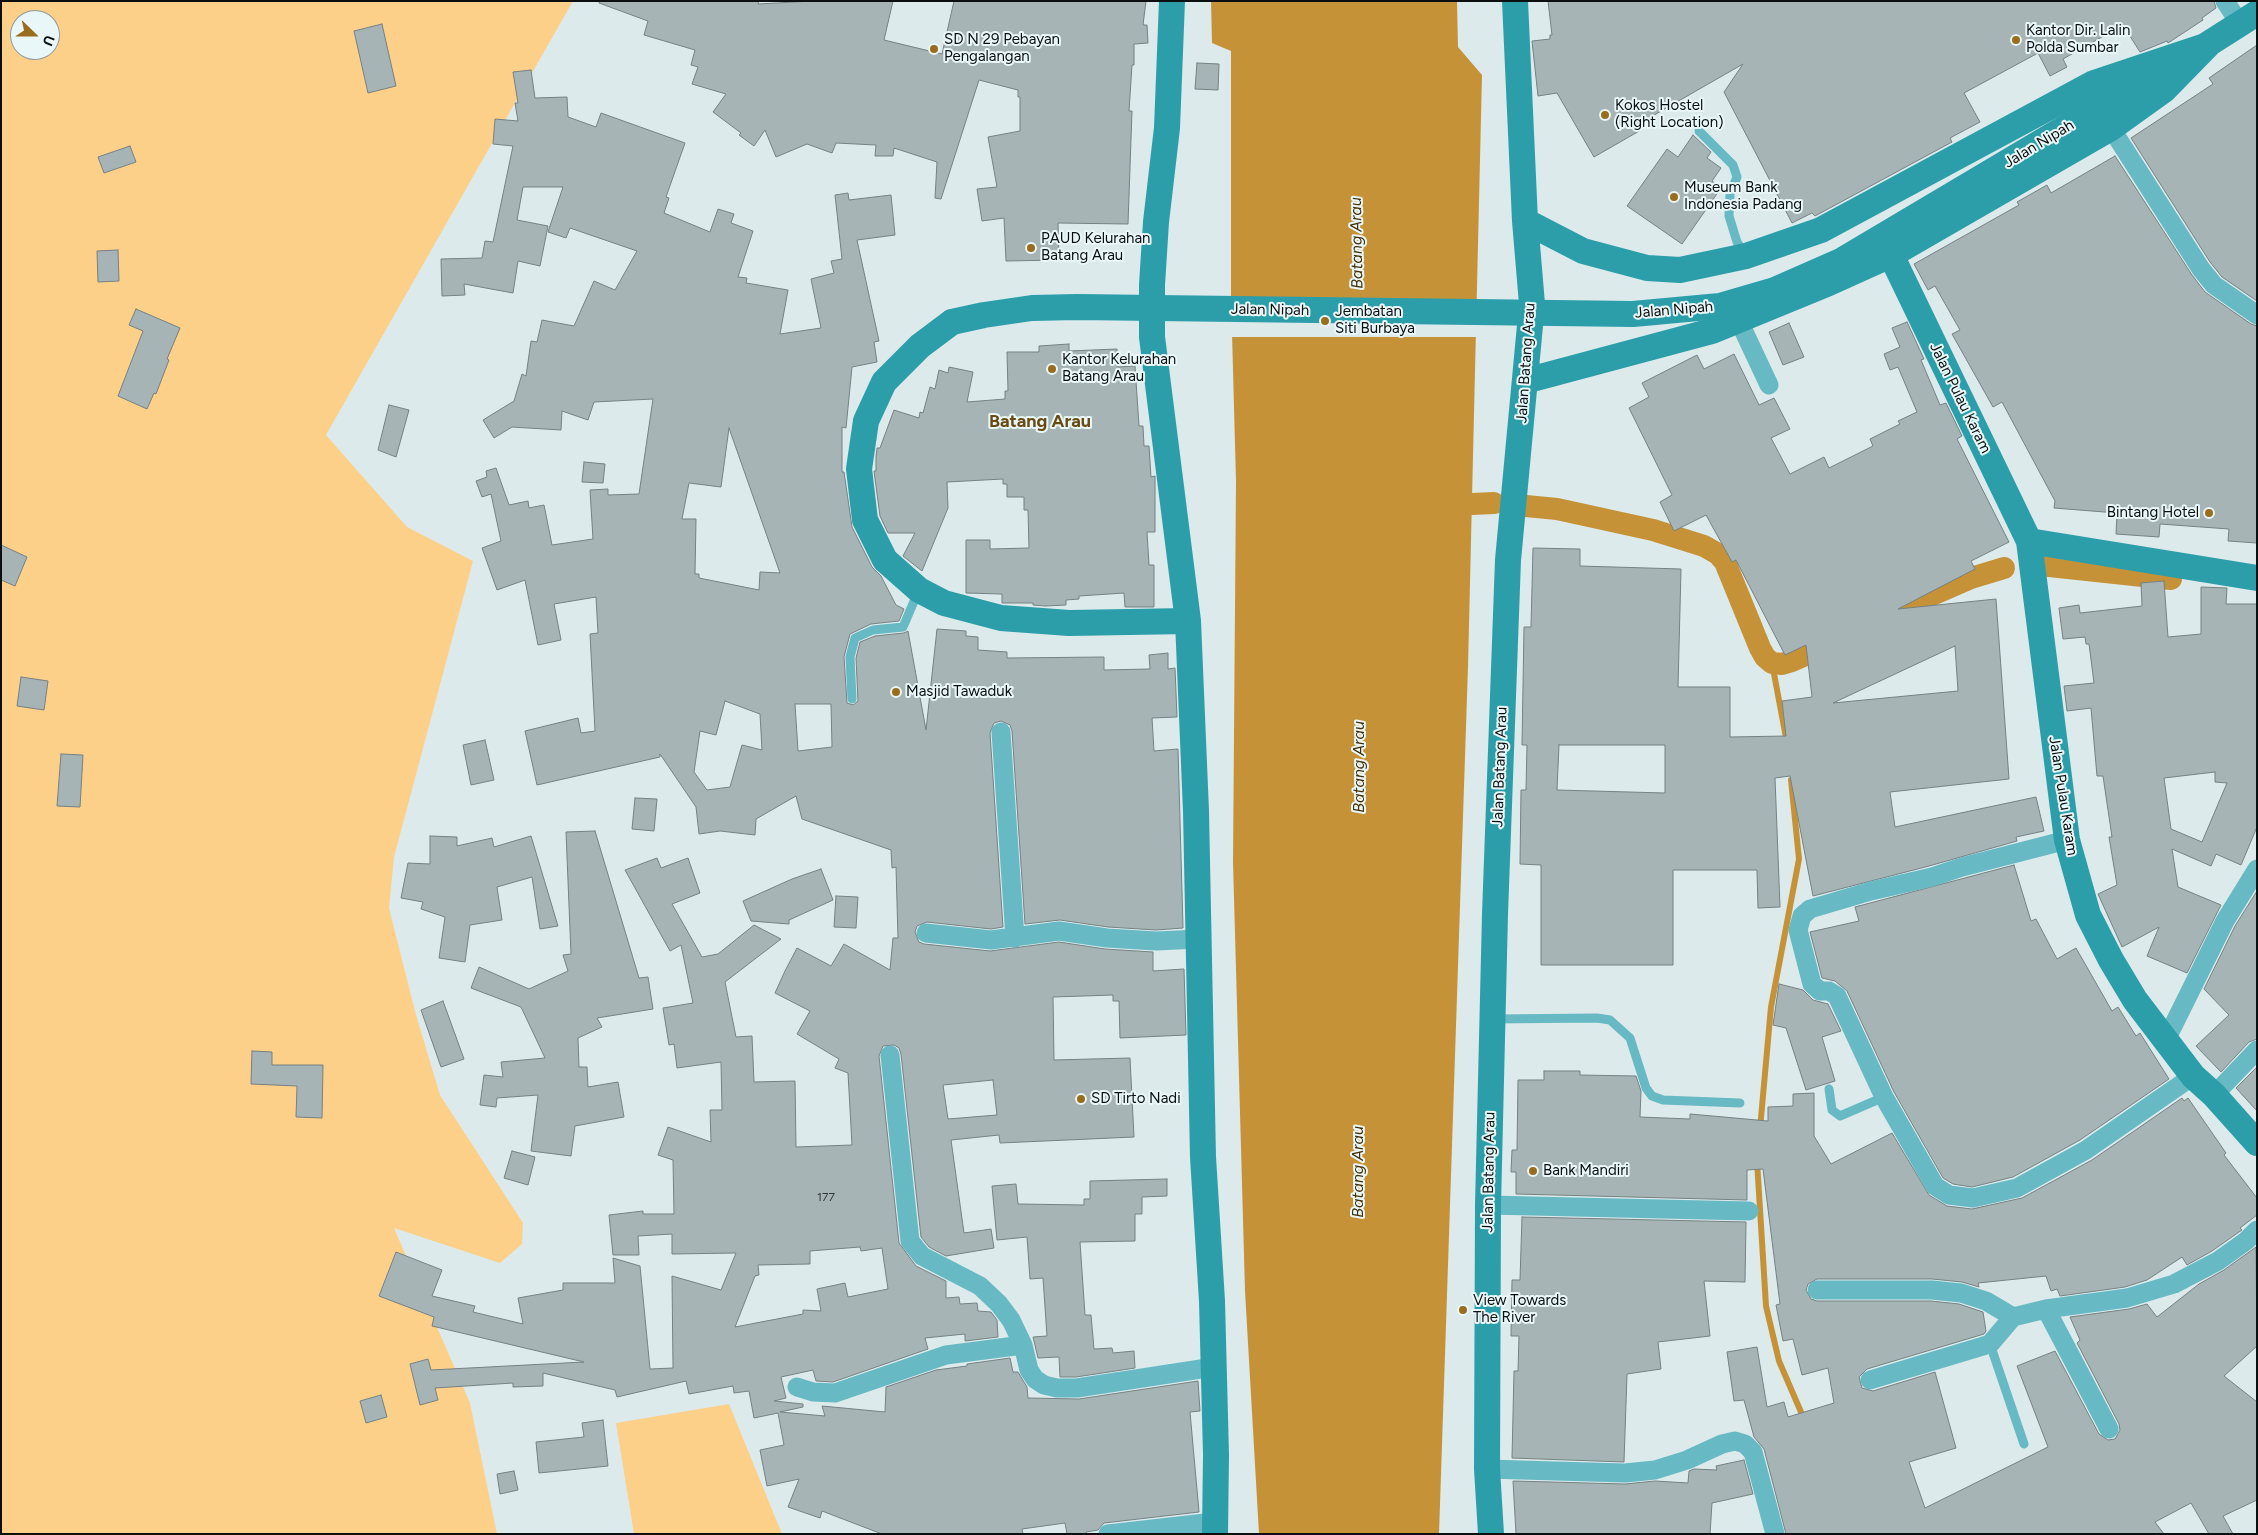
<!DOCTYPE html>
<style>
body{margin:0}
#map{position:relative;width:2258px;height:1535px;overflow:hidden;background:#dceaec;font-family:Figtree,sans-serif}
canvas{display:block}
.frame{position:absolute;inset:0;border:2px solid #0b0f10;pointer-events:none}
.north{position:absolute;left:10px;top:10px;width:50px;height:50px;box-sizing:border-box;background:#e9f7f9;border:1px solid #909a9c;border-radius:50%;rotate:112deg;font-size:14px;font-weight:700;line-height:20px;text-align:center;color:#0b0f10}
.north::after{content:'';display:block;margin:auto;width:18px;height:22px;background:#996d1c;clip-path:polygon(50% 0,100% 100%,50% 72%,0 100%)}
</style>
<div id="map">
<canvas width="2258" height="1535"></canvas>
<div class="frame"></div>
<div class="north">U</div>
</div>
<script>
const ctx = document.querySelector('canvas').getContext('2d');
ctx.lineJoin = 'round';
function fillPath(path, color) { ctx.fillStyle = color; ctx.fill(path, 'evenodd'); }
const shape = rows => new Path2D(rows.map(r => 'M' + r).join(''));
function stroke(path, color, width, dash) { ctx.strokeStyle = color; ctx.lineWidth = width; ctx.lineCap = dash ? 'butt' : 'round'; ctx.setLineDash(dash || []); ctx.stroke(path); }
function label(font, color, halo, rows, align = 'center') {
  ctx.font = font + ' Figtree,sans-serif'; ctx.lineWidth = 4; ctx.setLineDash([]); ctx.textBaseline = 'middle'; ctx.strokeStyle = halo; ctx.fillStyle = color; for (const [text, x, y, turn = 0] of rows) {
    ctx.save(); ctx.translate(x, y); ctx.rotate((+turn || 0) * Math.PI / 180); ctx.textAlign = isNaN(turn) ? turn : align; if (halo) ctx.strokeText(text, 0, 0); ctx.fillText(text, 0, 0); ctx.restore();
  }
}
const green = shape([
 [1,1,573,1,326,435,407,527,473,561,394,857,389,908,416,1015,440,1095,523,1223,522,1244,500,1263,394,1228,470,1403,497,1534,1,1534],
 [20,20,50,20,50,50,20,50],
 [729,1404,782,1534,634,1534,616,1423]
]);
const water = shape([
 [1211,1,1457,1,1458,47,1482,75,1468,667,1439,1534,1259,1534,1245,1291,1233,862,1236,481,1231,296,1231,51,1212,43]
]);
const pier = shape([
 [1228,302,1479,304,1478,337,1229,337]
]);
const stream = shape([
 [1772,663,1787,743],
 [1760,1129,1771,1007,1799,859,1791,780],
 [1757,1161,1766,1306,1779,1361,1804,1419]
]);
const canal = shape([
 [1472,504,1494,503],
 [1526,506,1557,509,1653,530,1704,546,1718,554,1725,562,1760,648,1765,657,1772,663,1782,664,1792,661,1834,643],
 [2040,565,2171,579],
 [1879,623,1923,599,1971,578,2004,568]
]);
const building = shape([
 [599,1,759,1,758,4,813,1,893,1,884,40,942,54,954,1,1146,1,1143,25,1147,25,1148,43,1134,44,1134,65,1132,65,1129,111,1132,111,1128,224,1058,223,1059,260,1006,261,1004,218,982,221,977,189,997,187,988,137,1020,131,1020,97,1018,97,1018,90,979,80,941,199,935,198,937,162,894,148,893,156,875,156,876,145,836,143,832,153,807,144,776,157,765,130,754,146,739,135,741,133,713,112,726,94,692,84,698,67,691,65,695,50,644,35,648,21,599,3,599,1],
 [1548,1,2214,1,2216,8,2202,18,2203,20,2168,43,2167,41,2140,52,2123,25,2063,59,2067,67,2050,76,2038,53,1964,93,1980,122,1950,138,1952,142,1815,216,1812,213,1792,223,1724,92,1743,64,1635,126,1641,130,1594,157,1557,93,1538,96,1532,41,1550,39,1550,35,1552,35,1548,1],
 [382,24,396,86,368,93,354,31,382,24],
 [2257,45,2257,301,2222,277,2210,262,2131,138,2213,84,2209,78,2257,45],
 [1197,63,1219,64,1218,90,1195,89,1197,63],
 [531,70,535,98,567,97,568,117,596,127,601,113,685,143,666,197,669,198,664,213,710,232,718,209,734,214,731,223,753,231,738,277,747,278,746,283,788,290,780,334,821,328,811,279,834,273,831,261,842,259,835,195,848,193,849,200,891,195,895,235,857,240,879,341,874,342,877,362,852,367,846,428,842,427,842,472,844,472,852,527,872,567,881,576,896,605,904,609,899,621,871,624,850,634,844,657,847,703,853,705,858,701,856,658,860,642,875,636,904,633,908,631,926,730,937,629,966,631,966,636,978,637,978,650,1007,652,1007,658,1104,657,1104,670,1150,669,1149,655,1168,653,1168,669,1175,668,1177,717,1152,718,1154,751,1178,749,1183,928,1156,930,1108,927,1060,920,1025,924,1012,731,1010,725,1001,721,994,723,990,733,1003,927,991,929,927,922,917,926,915,932,919,942,924,944,990,951,1059,942,1105,949,1153,952,1153,971,1184,969,1186,1035,1120,1038,1119,1001,1113,1001,1113,995,1053,997,1054,1060,1130,1058,1134,1137,1000,1143,999,1135,951,1140,964,1233,991,1229,994,1248,946,1256,929,1247,921,1237,901,1054,899,1048,894,1045,883,1046,879,1056,899,1243,916,1266,946,1281,946,1298,959,1297,960,1304,977,1303,978,1311,991,1312,997,1320,998,1337,965,1341,965,1334,925,1338,928,1349,833,1382,816,1381,813,1370,781,1377,786,1398,774,1401,803,1404,803,1407,780,1412,825,1416,822,1406,885,1412,886,1387,936,1370,967,1366,967,1364,1010,1358,1013,1372,1018,1372,1027,1387,1028,1398,1079,1399,1198,1381,1200,1411,1190,1412,1199,1512,1104,1523,1098,1530,1086,1532,1087,1534,1067,1534,1065,1523,1022,1529,1023,1534,882,1534,822,1511,820,1518,788,1507,799,1479,767,1486,760,1450,784,1445,778,1413,754,1418,749,1391,734,1393,733,1386,689,1394,686,1381,617,1397,615,1390,543,1373,543,1386,513,1387,513,1383,435,1388,438,1400,420,1405,410,1364,428,1359,431,1370,584,1362,432,1326,434,1317,379,1296,396,1252,442,1270,432,1296,475,1306,473,1312,523,1324,518,1298,563,1290,563,1283,615,1283,613,1258,640,1266,650,1369,673,1368,672,1276,721,1290,736,1253,672,1254,672,1234,638,1236,639,1255,613,1255,609,1215,643,1211,643,1214,674,1214,673,1160,658,1155,668,1127,711,1142,710,1110,722,1110,721,1062,677,1068,674,1044,669,1045,663,1008,693,1003,681,945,670,951,625,870,657,858,661,868,688,858,700,893,672,904,702,957,718,954,754,925,781,939,725,982,736,1037,752,1036,754,1082,795,1081,796,1147,852,1145,848,1073,835,1068,839,1059,797,1034,810,1011,775,993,785,971,797,948,831,966,844,944,890,970,893,938,898,938,896,867,892,868,891,850,802,819,796,796,756,819,755,835,720,831,699,834,696,807,660,754,660,757,537,785,525,731,578,718,581,733,595,731,590,634,598,633,596,597,554,604,561,640,538,645,525,580,497,590,482,548,501,541,491,494,482,497,476,481,487,477,486,471,496,468,509,505,528,501,529,508,544,505,552,545,593,539,590,490,608,489,608,495,639,494,653,399,594,402,588,420,562,411,561,430,512,427,494,438,483,420,514,401,522,374,526,376,531,341,537,342,542,320,574,326,594,281,615,290,637,251,570,228,566,238,548,232,563,187,523,187,517,220,548,226,540,266,518,261,513,293,464,284,465,295,442,296,441,259,482,258,485,241,493,242,513,146,493,144,495,119,518,121,515,103,518,103,513,72,531,70],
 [729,428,780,573,760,572,759,590,699,578,699,574,695,574,696,519,682,519,689,483,721,487,729,428],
 [725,701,760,714,762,750,742,745,730,787,707,790,694,772,700,731,716,735,725,701],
 [795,704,831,704,832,747,798,751,795,704],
 [993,1080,997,1115,948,1119,943,1085,993,1080],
 [860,1247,861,1251,882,1248,888,1289,848,1297,845,1283,817,1289,821,1311,803,1310,803,1314,735,1327,755,1276,759,1275,758,1265,810,1264,810,1251,860,1247],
 [1693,135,1711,152,1707,158,1721,168,1712,181,1721,188,1682,244,1627,206,1667,149,1678,157,1693,135],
 [130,146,136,162,104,173,98,157,130,146],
 [2115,156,2192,275,2205,292,2251,324,2257,326,2257,543,2228,541,2229,529,2160,524,2159,537,2116,534,2117,513,2054,508,2055,501,2002,402,1993,407,1952,334,1960,330,1935,286,1928,290,1914,264,2019,205,2017,202,2047,185,2051,193,2115,156],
 [118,250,119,281,98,282,97,251,118,250],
 [136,309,180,328,167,359,169,360,156,394,154,393,147,409,118,396,143,331,129,325,136,309],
 [1907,322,1924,359,1921,360,1940,405,1946,403,1962,436,1957,439,2009,542,1971,561,1975,569,1898,609,1996,599,2009,779,1890,792,1895,827,2036,797,2044,831,2016,837,2017,841,1929,866,1813,896,1790,776,1775,778,1780,907,1758,908,1757,870,1673,870,1673,965,1541,965,1541,865,1520,864,1521,790,1526,790,1527,745,1522,745,1524,627,1531,627,1533,548,1580,549,1580,566,1681,569,1678,687,1730,687,1730,737,1786,736,1782,701,1812,697,1806,645,1785,655,1736,560,1732,562,1706,515,1674,531,1660,502,1672,495,1629,408,1649,397,1642,383,1697,355,1704,369,1734,354,1759,405,1774,398,1790,429,1771,438,1790,474,1824,457,1829,468,1873,446,1870,439,1900,424,1898,421,1917,412,1898,367,1890,370,1884,354,1900,347,1892,328,1907,322],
 [1955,646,1958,691,1833,703,1848,696,1955,646],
 [1559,745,1665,745,1665,793,1557,790,1559,745],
 [1789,323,1804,357,1783,365,1769,332,1789,323],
 [1069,344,1069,351,1117,349,1118,367,1135,366,1139,426,1143,426,1144,446,1149,446,1151,477,1155,476,1155,532,1147,532,1149,565,1154,565,1154,607,1125,607,1124,593,1079,596,1079,599,1066,600,1066,605,1045,606,1033,605,1033,603,1002,603,1002,594,966,593,966,540,990,540,990,549,1029,548,1028,510,1024,510,1024,497,1007,497,1007,484,1003,484,1003,479,947,482,948,508,922,571,903,556,915,533,888,533,880,516,874,471,876,471,876,457,877,448,880,448,894,410,919,418,920,412,923,413,930,387,935,389,939,370,948,373,949,367,973,372,967,402,1005,399,1005,391,1008,391,1007,352,1039,352,1039,346,1069,344],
 [389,405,409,410,396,457,378,450,389,405],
 [584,462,605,464,603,483,582,482,584,462],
 [1,545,27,557,15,586,1,580,1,545],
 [2164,581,2168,637,2201,634,2201,587,2227,588,2226,604,2257,604,2257,827,2241,865,2216,854,2211,866,2172,849,2178,887,2221,905,2187,973,2147,956,2159,927,2122,947,2098,894,2117,885,2109,837,2112,837,2103,776,2097,776,2091,708,2067,711,2064,686,2094,683,2089,644,2086,644,2085,637,2063,639,2059,608,2079,605,2080,613,2142,606,2141,583,2164,581],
 [2215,772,2215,782,2227,783,2202,842,2171,829,2164,778,2215,772],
 [21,677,48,681,44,710,17,706,21,677],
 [485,740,494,780,471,785,463,745,485,740],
 [61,754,83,755,80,807,57,806,61,754],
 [635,798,657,799,654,831,632,829,635,798],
 [595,831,639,978,648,977,653,1009,597,1018,602,1027,578,1038,579,1067,587,1067,588,1087,618,1082,624,1117,575,1126,571,1156,531,1151,538,1095,497,1098,496,1107,480,1105,484,1075,503,1077,501,1062,545,1058,521,1007,471,988,479,967,529,989,568,971,563,955,571,954,566,832,595,831],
 [430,836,457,837,457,846,492,838,494,847,531,836,558,926,540,929,532,877,497,887,502,920,470,925,465,962,439,958,445,917,421,909,423,902,401,898,408,863,430,864,430,836],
 [2014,865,2031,921,2036,919,2057,959,2076,948,2112,1011,2118,1007,2136,1036,2140,1033,2169,1079,2080,1140,2013,1177,1972,1187,1953,1184,1943,1178,1894,1092,1847,991,1835,981,1822,978,1810,932,1859,921,1855,907,2014,865],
 [821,869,833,900,789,920,789,924,751,921,743,901,792,879,821,869],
 [2257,891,2257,1039,2249,1042,2221,1072,2196,1046,2229,1015,2204,989,2235,926,2257,891],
 [836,896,858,897,856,928,834,927,836,896],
 [1779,984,1803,990,1813,1000,1828,1004,1841,1031,1822,1037,1835,1081,1806,1090,1786,1028,1773,1025,1779,984],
 [443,1001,464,1059,441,1067,421,1010,443,1001],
 [252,1051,272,1052,272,1065,323,1065,322,1118,296,1117,297,1086,251,1084,252,1051],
 [2257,1067,2257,1111,2236,1088,2257,1067],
 [1544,1071,1580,1071,1580,1075,1636,1076,1641,1091,1640,1117,1690,1119,1690,1114,1768,1121,1768,1107,1793,1106,1793,1094,1814,1093,1814,1136,1831,1164,1892,1133,1929,1195,1947,1206,1972,1209,2022,1198,2092,1160,2182,1098,2184,1101,2188,1098,2226,1153,2224,1155,2257,1198,2257,1215,2240,1228,2242,1230,2239,1232,2212,1251,2187,1265,2182,1257,2147,1280,2125,1287,2060,1296,2057,1289,2051,1291,2046,1276,1978,1283,1979,1287,1962,1282,1932,1279,1817,1279,1808,1284,1806,1290,1811,1299,1817,1301,1931,1301,1959,1304,1983,1312,1986,1331,1984,1334,1867,1369,1859,1377,1862,1388,1873,1391,1935,1372,1956,1448,1909,1462,1925,1508,2048,1447,2017,1366,2055,1351,2099,1434,2108,1440,2115,1439,2120,1430,2119,1424,2077,1343,2080,1340,2070,1317,2129,1309,2147,1304,2157,1317,2199,1284,2224,1270,2256,1247,2257,1346,2224,1376,2257,1402,2257,1500,2223,1516,2233,1534,2209,1534,2191,1503,2155,1522,2164,1534,1786,1534,1764,1449,1754,1437,1744,1400,1734,1401,1727,1352,1757,1347,1767,1407,1784,1402,1788,1417,1834,1403,1828,1368,1802,1375,1793,1339,1783,1341,1776,1305,1780,1304,1763,1169,1747,1170,1747,1200,1516,1194,1516,1172,1511,1172,1512,1150,1517,1150,1518,1080,1544,1080,1544,1071],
 [512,1151,535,1157,528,1185,504,1178,512,1151],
 [1167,1179,1167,1196,1142,1197,1142,1214,1135,1214,1135,1241,1080,1242,1085,1315,1091,1315,1094,1349,1112,1348,1113,1353,1134,1351,1135,1368,1076,1377,1060,1377,1059,1357,1038,1358,1034,1341,1033,1337,1047,1336,1043,1278,1030,1279,1027,1237,997,1240,992,1186,1016,1184,1018,1204,1084,1205,1084,1199,1090,1199,1090,1181,1167,1179],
 [1522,1217,1746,1222,1745,1282,1704,1281,1710,1336,1658,1342,1661,1369,1627,1374,1624,1462,1512,1458,1514,1371,1518,1371,1519,1336,1511,1336,1512,1280,1520,1280,1522,1217],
 [381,1395,387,1417,366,1423,360,1401,381,1395],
 [603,1420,608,1466,539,1473,536,1442,584,1437,582,1423,603,1420],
 [1744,1460,1753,1494,1712,1503,1710,1534,1516,1534,1513,1481,1625,1484,1655,1481,1688,1483,1689,1471,1694,1469,1717,1470,1716,1466,1744,1460],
 [514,1471,518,1490,500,1494,497,1474,514,1471]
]);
const lane = shape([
 [1699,131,1733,165,1737,177,1730,194,1729,216,1737,242,1745,254],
 [852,699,850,657,855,638,873,630,903,627,918,592],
 [1494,1019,1597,1018,1610,1020,1630,1038,1646,1088,1652,1096,1663,1100,1740,1103],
 [1829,1089,1832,1110,1840,1116,1884,1097],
 [1990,1344,2024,1444]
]);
const street = shape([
 [2225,1,2240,24],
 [2111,128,2201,269,2214,285,2257,315],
 [1739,321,1769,385],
 [1001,732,1015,938],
 [2067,840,1962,867,1932,877,1871,891,1810,909,1802,916,1798,930,1812,984,1820,991,1829,991,1837,996,1884,1097,1935,1186,1949,1195,1973,1198,2017,1188,2086,1150,2193,1076],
 [926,933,991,940,1059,931,1107,938,1156,941,1199,939],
 [2166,1040,2225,921,2257,869],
 [890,1055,910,1241,922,1256,980,1286,999,1304,1011,1320,1023,1345,1029,1370,1035,1379,1044,1385,1057,1388,1077,1388,1214,1367],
 [2214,1095,2257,1050],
 [1488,1205,1749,1211],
 [1817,1290,1932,1290,1961,1293,1986,1301,2013,1317],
 [2046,1309,2109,1429],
 [1870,1380,1990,1344,2013,1317,2046,1309,2127,1298,2174,1284,2218,1261,2246,1241,2257,1230],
 [797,1387,813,1392,835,1393,946,1355,1023,1345],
 [1487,1469,1625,1473,1655,1470,1687,1460,1722,1444,1735,1441,1745,1444,1753,1452,1775,1534],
 [1108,1534,1214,1522]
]);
const secondary = shape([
 [1172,1,1167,128,1156,222,1152,285,1152,337,1188,621,1196,811,1203,1157,1212,1301,1216,1455,1215,1534],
 [2194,53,2257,13],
 [2107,103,2161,72],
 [1525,221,1583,251,1647,268,1680,270,1746,256,1821,230,2094,83,2205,46],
 [1891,255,2029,541,2067,840,2088,915,2111,960,2135,1000,2193,1076,2214,1095,2257,1143],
 [952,322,920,346,884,382,866,421,859,469,865,520,885,560,919,590,944,603,1001,618,1069,623,1188,621],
 [1525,381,1712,331,1829,283,1891,255,2111,128,2164,90,2208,45],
 [2029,541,2257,578],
 [1491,1534,1487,1469,1488,1205,1495,914,1508,560,1532,304,1525,221,1515,1]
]);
const secondaryBridge = shape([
 [952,322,984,315,1032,308,1077,307,1633,314,1720,306,1775,290,1841,261,2107,103]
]);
const markers = [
 [2016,40,5,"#996d1c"],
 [934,49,5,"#996d1c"],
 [1605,115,5,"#996d1c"],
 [1674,197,5,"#996d1c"],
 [1031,248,5,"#996d1c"],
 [1325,321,5,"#996d1c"],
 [1052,369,5,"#996d1c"],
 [2209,513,5,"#996d1c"],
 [896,692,5,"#996d1c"],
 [1081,1099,5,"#996d1c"],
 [1533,1171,5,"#996d1c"],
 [1463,1310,5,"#996d1c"]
];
const numberNames = [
 ["177",826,1197]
];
const poiNames = [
 ["Kantor Dir. Lalin",2026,31],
 ["Polda Sumbar",2026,48],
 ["SD N 29 Pebayan",944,40],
 ["Pengalangan",944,57],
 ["Kokos Hostel",1615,106],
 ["(Right Location)",1615,123],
 ["Museum Bank",1684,188],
 ["Indonesia Padang",1684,205],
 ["PAUD Kelurahan",1041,239],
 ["Batang Arau",1041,256],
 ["Jembatan",1335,312],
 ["Siti Burbaya",1335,329],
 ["Kantor Kelurahan",1062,360],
 ["Batang Arau",1062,377],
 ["Bintang Hotel",2199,513,"right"],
 ["Masjid Tawaduk",906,692],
 ["SD Tirto Nadi",1091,1099],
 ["Bank Mandiri",1543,1171],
 ["View Towards",1473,1301],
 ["The River",1473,1318]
];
const streetNames = [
 ["Jalan Nipah",2039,144,-31],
 ["Jalan Nipah",1270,310,1],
 ["Jalan Nipah",1674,310,-5],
 ["Jalan Batang Arau",1526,363,-86],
 ["Jalan Pulau Karam",1960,398,64],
 ["Jalan Batang Arau",1500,767,-88],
 ["Jalan Pulau Karam",2063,796,81],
 ["Jalan Batang Arau",1489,1172,-89]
];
const waterNames = [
 ["Batang Arau",1357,243,-91],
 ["Batang Arau",1359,767,-90],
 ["Batang Arau",1358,1172,-90]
];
const quarterNames = [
 ["Batang Arau",1040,422]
];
fillPath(green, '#fdd08a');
fillPath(water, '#c69237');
fillPath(pier, '#dceaec');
stroke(stream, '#c69237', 6);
stroke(canal, '#c69237', 22);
fillPath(building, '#a7b4b6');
stroke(building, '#758183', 1);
stroke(lane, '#67bac4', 9);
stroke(street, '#67bac4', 19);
stroke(secondary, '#2b9eaa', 26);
stroke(secondaryBridge, '#2b9eaa', 26);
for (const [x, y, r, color] of markers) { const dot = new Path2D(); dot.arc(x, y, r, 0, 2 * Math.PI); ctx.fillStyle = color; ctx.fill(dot); stroke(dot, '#e9f7f9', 2); }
label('12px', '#32383a', null, numberNames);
label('15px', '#0b0f10', '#e9f7f9', poiNames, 'left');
label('15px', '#0b0f10', '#e9f7f9', streetNames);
label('italic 16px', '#442f07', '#e9f7f9', waterNames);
label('bold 18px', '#684a13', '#e9f7f9', quarterNames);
</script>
